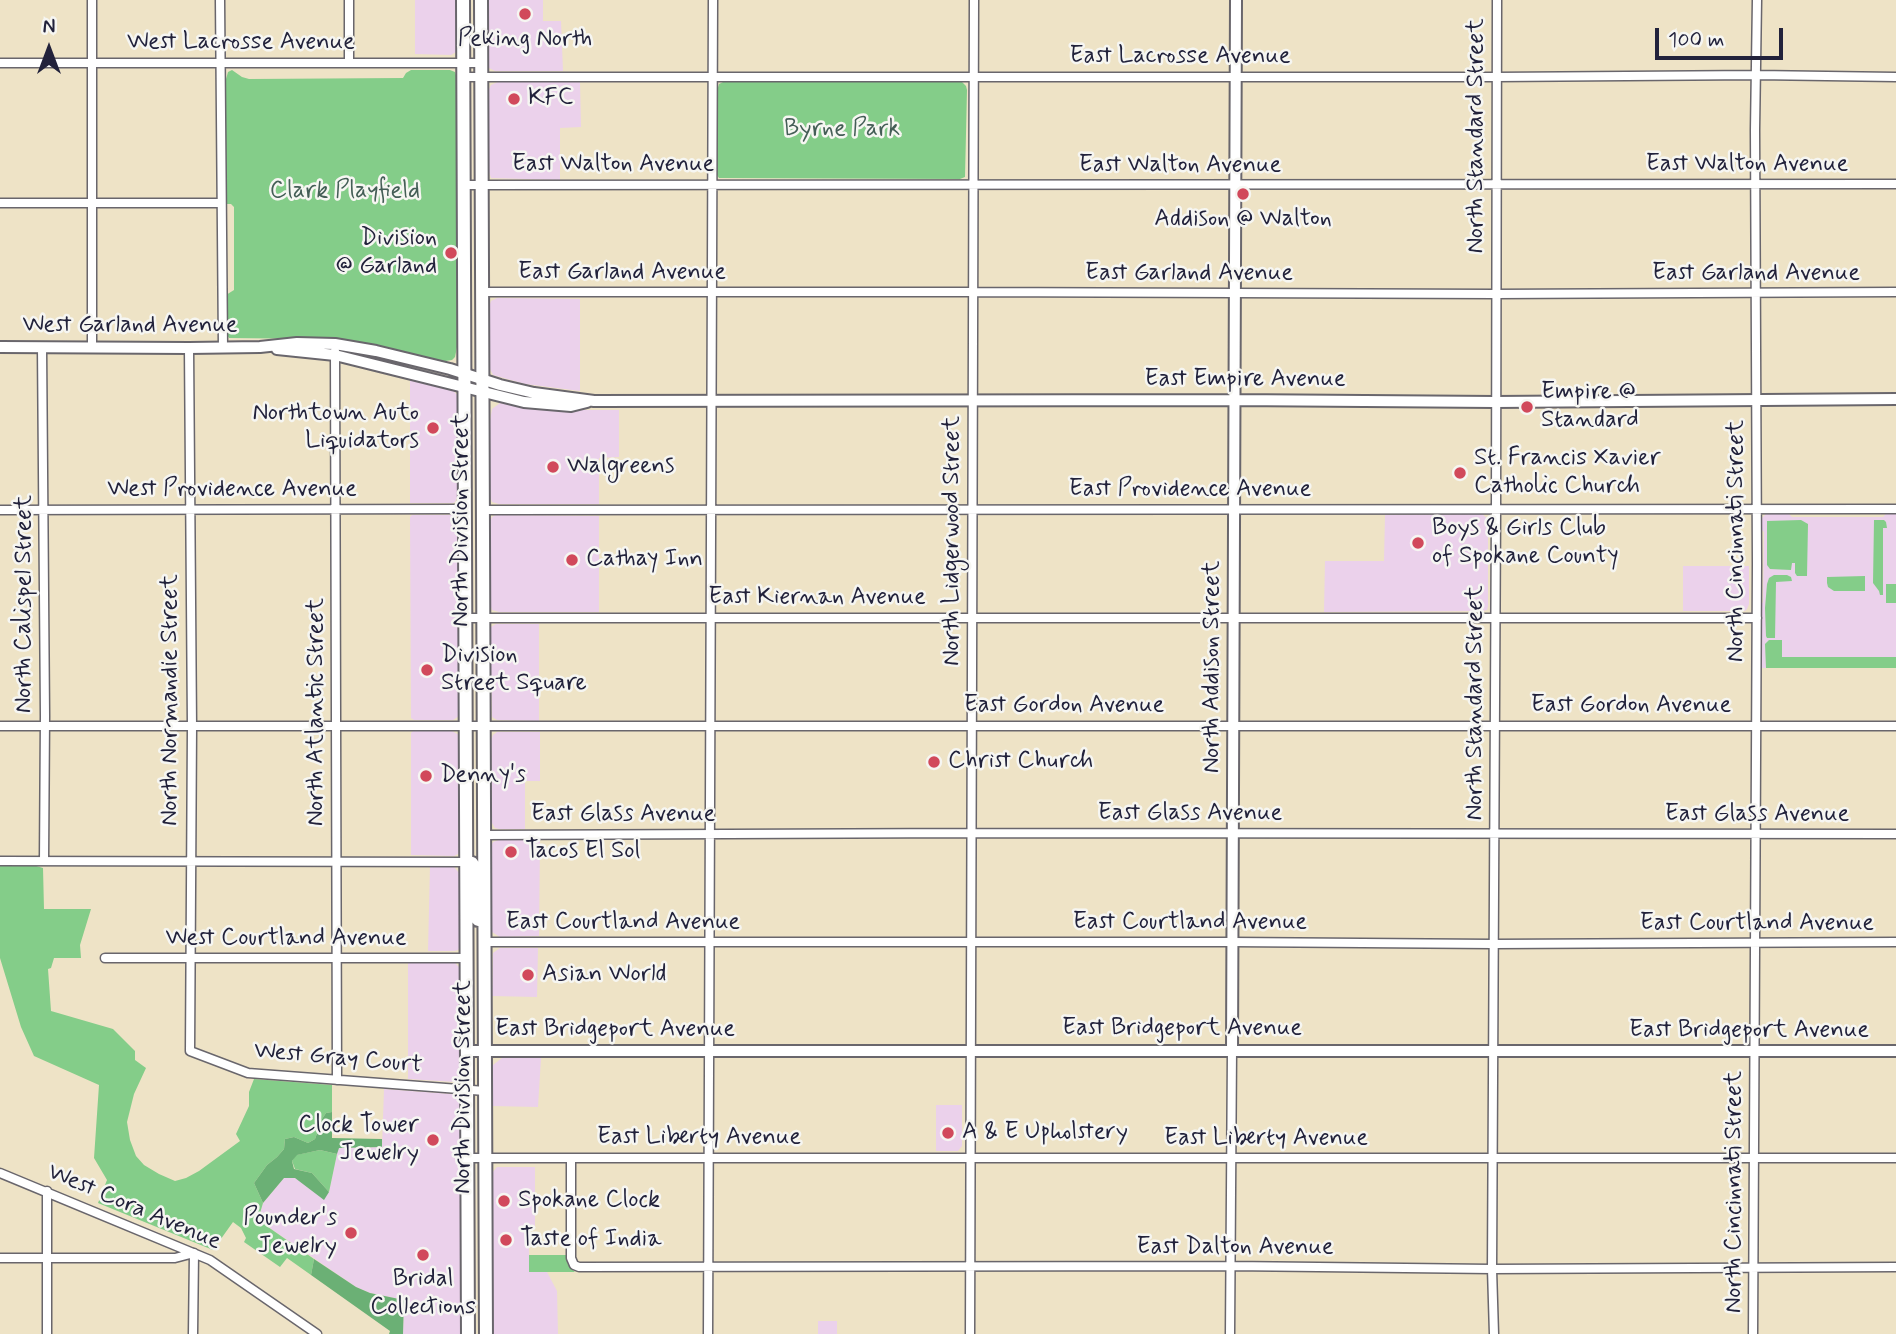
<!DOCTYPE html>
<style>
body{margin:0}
#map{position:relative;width:1896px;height:1334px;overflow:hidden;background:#eee3c6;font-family:Mynerve,sans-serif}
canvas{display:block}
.north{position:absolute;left:14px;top:14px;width:70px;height:70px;-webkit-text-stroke:5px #f6f6f2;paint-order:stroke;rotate:0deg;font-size:19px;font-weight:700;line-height:28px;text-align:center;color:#22223b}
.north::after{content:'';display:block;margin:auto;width:24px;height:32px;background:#22223b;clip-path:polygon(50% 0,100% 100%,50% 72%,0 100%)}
.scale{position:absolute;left:1655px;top:28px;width:128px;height:32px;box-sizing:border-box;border:4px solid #22223b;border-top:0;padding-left:9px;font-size:21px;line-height:24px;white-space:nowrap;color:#22223b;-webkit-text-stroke:5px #f6f6f2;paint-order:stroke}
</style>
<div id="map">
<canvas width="1896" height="1334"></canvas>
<div class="north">N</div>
<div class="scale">100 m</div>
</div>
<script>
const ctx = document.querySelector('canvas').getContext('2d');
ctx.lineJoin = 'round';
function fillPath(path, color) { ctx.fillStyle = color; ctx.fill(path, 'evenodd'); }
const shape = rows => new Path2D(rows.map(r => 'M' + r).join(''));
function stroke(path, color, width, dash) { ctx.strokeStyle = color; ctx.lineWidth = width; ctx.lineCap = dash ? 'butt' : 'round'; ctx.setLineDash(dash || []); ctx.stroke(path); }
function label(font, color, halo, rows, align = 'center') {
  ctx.font = font + ' Mynerve,sans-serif'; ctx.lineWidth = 5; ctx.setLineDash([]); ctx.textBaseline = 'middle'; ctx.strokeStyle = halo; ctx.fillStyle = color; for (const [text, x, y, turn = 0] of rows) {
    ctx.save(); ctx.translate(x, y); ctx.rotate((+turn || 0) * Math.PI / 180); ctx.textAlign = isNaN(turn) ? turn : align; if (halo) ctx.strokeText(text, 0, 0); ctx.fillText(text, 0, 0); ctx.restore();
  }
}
const built = shape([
 [415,0,457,0,456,52,451,55,415,54],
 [489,0,543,0,543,21,561,21,563,71,495,71,489,68],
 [498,82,580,82,581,127,560,128,560,180,491,178,489,172,488,91,491,85],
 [497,298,580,299,580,391,525,384,493,375,489,367,489,307,491,301],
 [410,379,451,388,457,395,458,495,455,502,453,503,410,503],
 [500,403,556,410,619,410,619,457,599,458,599,504,499,504,492,502,490,496,490,421,492,409],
 [1482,514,1488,519,1488,606,1487,610,1483,611,1324,612,1325,561,1384,561,1385,515],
 [1766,514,1789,514,1792,517,1883,517,1886,514,1896,514,1896,668,1760,668,1760,606,1763,602,1764,532,1761,529,1761,519],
 [412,515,452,515,455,516,459,523,460,712,459,716,453,720,414,720,411,718,410,517],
 [496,515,599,516,599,612,499,612,492,610,490,604,490,522,492,517],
 [1683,566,1749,566,1749,604,1747,609,1745,611,1683,611],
 [496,624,539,624,539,721,497,720,492,717,490,631,491,627],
 [413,731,452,731,459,735,459,850,458,854,454,856,411,855,411,733],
 [497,732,540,732,540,781,525,781,525,829,499,829,495,828,492,823,491,741,493,735],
 [499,840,540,840,539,936,500,937,492,932,491,847,493,842],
 [430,866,454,867,460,874,461,945,458,950,454,951,428,951],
 [500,948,538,948,537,997,492,996,493,953],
 [408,963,455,963,459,967,460,1076,460,1079,455,1082,408,1079],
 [502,1058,541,1058,538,1107,492,1106,493,1065],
 [384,1089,452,1094,458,1096,460,1099,461,1334,403,1334,404,1300,370,1293,356,1287,258,1220,263,1203,284,1178,295,1178,329,1192,338,1148,382,1147],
 [936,1105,962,1105,962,1146,958,1151,936,1151],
 [497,1167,535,1167,535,1228,529,1228,529,1272,547,1272,557,1291,558,1334,493,1334,492,1173],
 [818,1321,837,1321,837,1334,818,1334]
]);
const green = shape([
 [232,70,242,77,249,79,403,78,406,73,411,70,450,70,455,72,457,78,458,342,455,357,452,360,439,362,319,339,229,338,226,333,226,295,234,290,234,207,231,204,225,204,226,79,228,72],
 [723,82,962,82,966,86,967,90,965,177,960,179,719,178,717,175,717,91,719,84],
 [1801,520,1808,524,1807,576,1797,576,1795,573,1795,563,1792,563,1791,570,1770,569,1767,565,1767,521],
 [1874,520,1884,520,1886,522,1887,528,1883,528,1883,595,1880,595,1879,591,1873,583],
 [1774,575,1787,575,1791,577,1792,581,1776,582,1775,638,1767,638,1766,636,1765,608,1767,584,1769,578],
 [1865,576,1865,591,1834,591,1828,587,1827,583,1827,577],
 [1886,584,1896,584,1896,603,1886,603],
 [1769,640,1782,640,1782,657,1896,657,1896,668,1766,668,1765,644],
 [0,865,33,865,43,868,44,909,91,909,80,945,81,958,54,958,51,968,48,969,51,1011,113,1029,135,1051,135,1060,146,1068,134,1094,127,1122,130,1140,136,1156,144,1165,159,1174,175,1181,186,1178,199,1171,240,1141,236,1134,249,1106,249,1092,254,1079,332,1085,332,1112,326,1113,322,1119,315,1139,308,1143,294,1137,285,1139,284,1149,277,1157,267,1165,254,1183,263,1203,258,1220,314,1259,311,1275,287,1258,280,1267,244,1242,246,1238,241,1228,233,1222,213,1250,98,1203,107,1180,94,1158,99,1085,34,1056,21,1027,0,958],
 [320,1150,337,1154,329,1192,312,1173,295,1169,292,1161,296,1155],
 [529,1255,567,1255,568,1265,575,1272,529,1272]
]);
const forest = shape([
 [332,1112,332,1138,382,1139,382,1147,339,1148,337,1154,320,1150,297,1155,292,1161,294,1169,312,1173,329,1192,324,1200,295,1178,284,1178,263,1203,254,1183,267,1165,277,1157,284,1149,285,1139,294,1137,308,1143,315,1139,322,1119,326,1113],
 [314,1259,356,1287,370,1293,404,1300,403,1334,389,1334,390,1331,311,1275]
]);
const minor = shape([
 [92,0,92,348],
 [220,0,223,348],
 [349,0,349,63],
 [0,63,481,63],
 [463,77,1496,77,1757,75,1896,77],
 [464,185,1896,184],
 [0,203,221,203],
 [483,292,973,292,1495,294,1896,292],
 [42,347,45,716,44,861],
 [189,348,192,727,190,1051,248,1073,485,1091],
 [335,351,337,1080],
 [0,510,465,509],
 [483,510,1896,509],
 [466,618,1757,618],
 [0,726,1896,726],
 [484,835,971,833,1896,834],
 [0,861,466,862],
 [485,942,1232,942,1493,944,1896,942],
 [105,958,466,958],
 [468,1158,1896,1158],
 [571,1158,571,1258,574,1265,579,1267,1231,1266,1492,1269,1896,1267],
 [0,1173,210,1260,317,1334],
 [47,1191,47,1334],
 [0,1258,175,1258,194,1253,193,1334],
 [708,1334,713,0],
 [970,1334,974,0],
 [1230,1334,1232,1050],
 [1494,1334,1492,1269,1496,510,1497,0],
 [1753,1334,1757,564,1755,130,1757,0]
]);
const tertiary = shape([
 [0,347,189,348,260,347,297,343,335,344,376,351,450,369,500,385,534,393,594,401,1234,400,1495,402,1896,399],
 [277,349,335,355,524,402,571,406,587,402],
 [1232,1050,1236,0],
 [467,1051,1896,1051]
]);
const primary = shape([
 [463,0,468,1334],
 [481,0,486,1334],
 [466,862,472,863,476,870,476,917,478,920,484,920]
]);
const markers = [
 [525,14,7,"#d1495b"],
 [514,99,7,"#d1495b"],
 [1243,194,7,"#d1495b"],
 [451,253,7,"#d1495b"],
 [1527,407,7,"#d1495b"],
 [433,428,7,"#d1495b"],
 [553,467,7,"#d1495b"],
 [1460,473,7,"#d1495b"],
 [1418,543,7,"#d1495b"],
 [572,560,7,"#d1495b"],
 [427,670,7,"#d1495b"],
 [934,762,7,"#d1495b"],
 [426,776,7,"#d1495b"],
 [511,852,7,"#d1495b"],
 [528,975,7,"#d1495b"],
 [948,1133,7,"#d1495b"],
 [433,1140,7,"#d1495b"],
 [504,1201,7,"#d1495b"],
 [351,1233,7,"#d1495b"],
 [506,1240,7,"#d1495b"],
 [423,1255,7,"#d1495b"]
];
const poiNames = [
 ["Peking North",525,40,"center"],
 ["KFC",528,99],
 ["Addison @ Walton",1243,220,"center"],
 ["Division",437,239,"right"],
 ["@ Garland",437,267,"right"],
 ["Empire @",1541,393],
 ["Standard",1541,421],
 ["Northtown Auto",419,414,"right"],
 ["Liquidators",419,442,"right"],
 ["St. Francis Xavier",1474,459],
 ["Catholic Church",1474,487],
 ["Walgreens",567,467],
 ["Boys & Girls Club",1432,529],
 ["of Spokane County",1432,557],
 ["Cathay Inn",586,560],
 ["Division",441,656],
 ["Street Square",441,684],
 ["Christ Church",948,762],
 ["Denny's",440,776],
 ["Tacos El Sol",525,852],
 ["Asian World",542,975],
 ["Clock Tower",419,1126,"right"],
 ["Jewelry",419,1154,"right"],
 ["A & E Upholstery",962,1133],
 ["Spokane Clock",518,1201],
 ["Pounder's",337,1219,"right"],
 ["Jewelry",337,1247,"right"],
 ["Taste of India",520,1240],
 ["Bridal",423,1280,"center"],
 ["Collections",423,1308,"center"]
];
const streetNames = [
 ["West Lacrosse Avenue",241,43],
 ["East Lacrosse Avenue",1180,57],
 ["North Standard Street",1477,136,-90],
 ["East Walton Avenue",613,165],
 ["East Walton Avenue",1747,165],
 ["East Walton Avenue",1180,166],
 ["East Garland Avenue",622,273],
 ["East Garland Avenue",1189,274],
 ["East Garland Avenue",1756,274],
 ["West Garland Avenue",130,326],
 ["East Empire Avenue",1245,380],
 ["West Providence Avenue",232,490],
 ["East Providence Avenue",1190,490],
 ["North Division Street",462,520,-90],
 ["North Lidgerwood Street",953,541,-90],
 ["North Cincinnati Street",1737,541,-90],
 ["East Kiernan Avenue",817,598],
 ["North Calispel Street",25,604,-90],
 ["North Addison Street",1213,667,-90],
 ["North Normandie Street",171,700,-90],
 ["North Standard Street",1476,703,-90],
 ["East Gordon Avenue",1064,706],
 ["East Gordon Avenue",1631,706],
 ["North Atlantic Street",317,712,-90],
 ["East Glass Avenue",1190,814],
 ["East Glass Avenue",623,815],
 ["East Glass Avenue",1757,815],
 ["East Courtland Avenue",623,923],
 ["East Courtland Avenue",1190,923],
 ["East Courtland Avenue",1757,924],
 ["West Courtland Avenue",286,939],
 ["East Bridgeport Avenue",1182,1029],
 ["East Bridgeport Avenue",615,1030],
 ["East Bridgeport Avenue",1749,1031],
 ["West Gray Court",338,1059,5],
 ["North Division Street",464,1087,-90],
 ["East Liberty Avenue",699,1138],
 ["East Liberty Avenue",1266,1139],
 ["North Cincinnati Street",1735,1192,-90],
 ["West Cora Avenue",134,1208,23],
 ["East Dalton Avenue",1235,1248]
];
const parkNames = [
 ["Byrne Park",842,130],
 ["Clark Playfield",345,192]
];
fillPath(built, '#ebd1eb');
fillPath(green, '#84cd89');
fillPath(forest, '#6bb075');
stroke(minor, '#69666c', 11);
stroke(tertiary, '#69666c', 14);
stroke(primary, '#69666c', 16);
stroke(minor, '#fff', 8);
stroke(tertiary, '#fff', 10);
stroke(primary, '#fff', 12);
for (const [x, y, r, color] of markers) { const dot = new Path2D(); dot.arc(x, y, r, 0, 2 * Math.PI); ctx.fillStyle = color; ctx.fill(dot); stroke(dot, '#f6f6f2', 2.5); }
label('24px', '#22223b', '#f6f6f2', poiNames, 'left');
label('24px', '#22223b', '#f6f6f2', streetNames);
label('24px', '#445e56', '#f6f6f2', parkNames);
</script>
